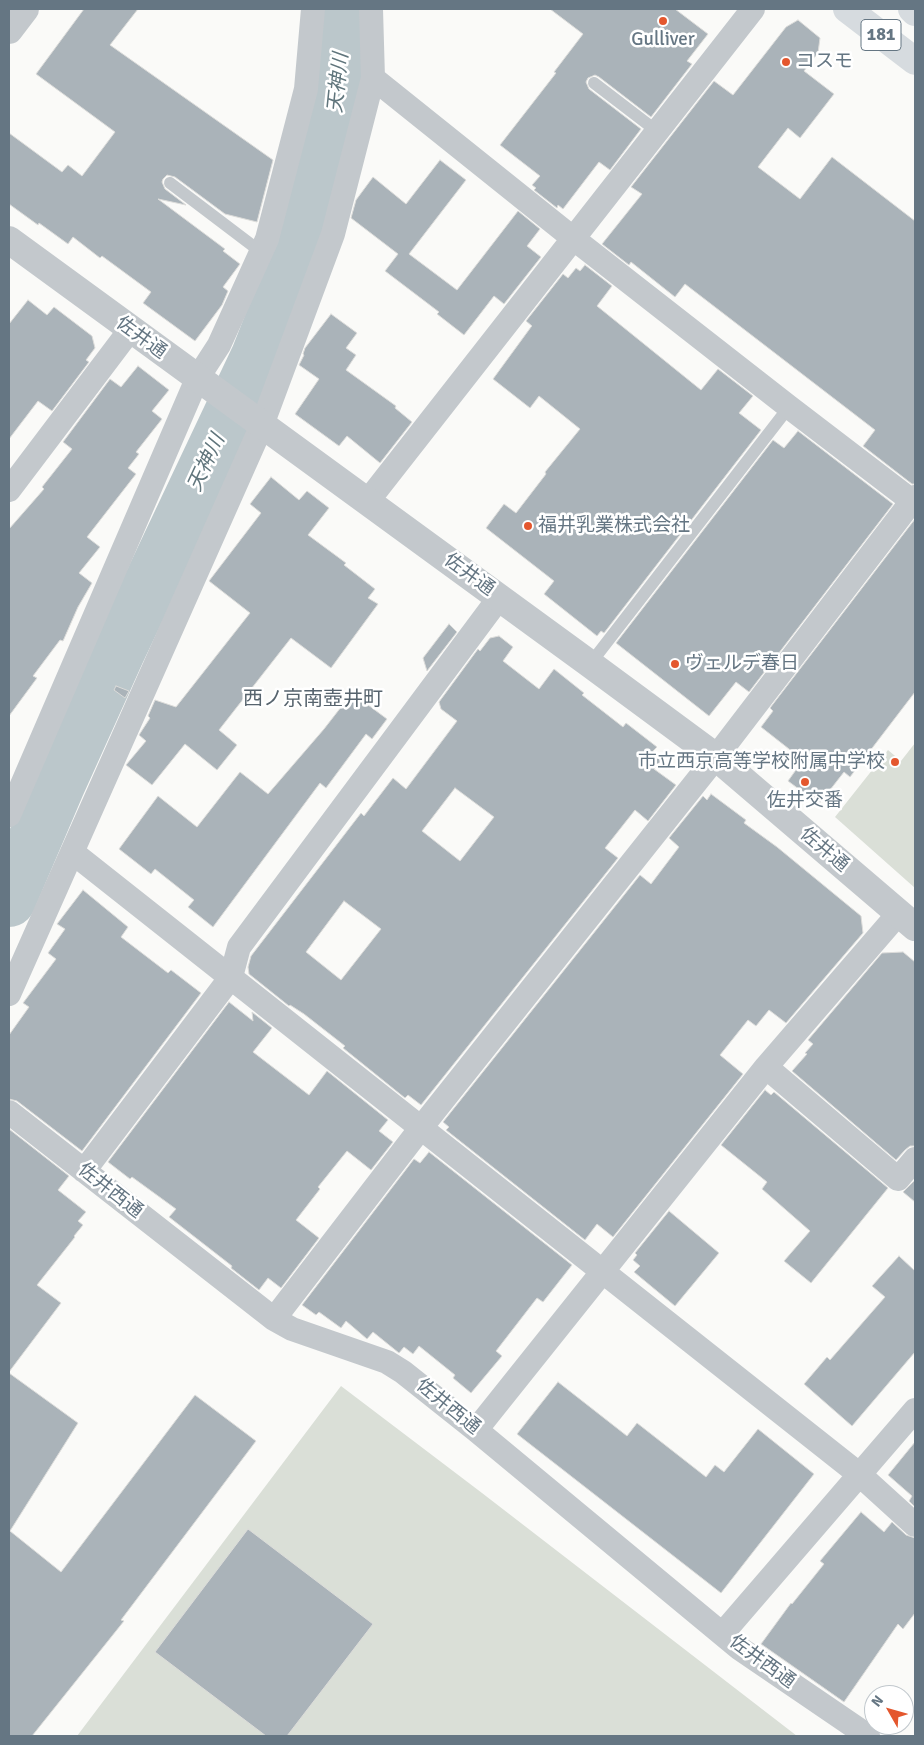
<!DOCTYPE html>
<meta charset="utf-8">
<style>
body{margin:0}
#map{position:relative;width:924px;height:1745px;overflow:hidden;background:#fafaf8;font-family:Signika,sans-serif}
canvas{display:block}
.frame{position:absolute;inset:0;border:10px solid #657683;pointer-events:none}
.north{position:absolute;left:864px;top:1685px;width:50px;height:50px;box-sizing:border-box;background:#fff;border:1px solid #c1c8cd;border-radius:50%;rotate:308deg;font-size:14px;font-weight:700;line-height:20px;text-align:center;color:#657683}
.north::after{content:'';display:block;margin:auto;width:18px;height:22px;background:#e4572e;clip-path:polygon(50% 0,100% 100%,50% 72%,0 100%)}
</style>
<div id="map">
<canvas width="924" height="1745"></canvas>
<div class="frame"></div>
<div class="north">N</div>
</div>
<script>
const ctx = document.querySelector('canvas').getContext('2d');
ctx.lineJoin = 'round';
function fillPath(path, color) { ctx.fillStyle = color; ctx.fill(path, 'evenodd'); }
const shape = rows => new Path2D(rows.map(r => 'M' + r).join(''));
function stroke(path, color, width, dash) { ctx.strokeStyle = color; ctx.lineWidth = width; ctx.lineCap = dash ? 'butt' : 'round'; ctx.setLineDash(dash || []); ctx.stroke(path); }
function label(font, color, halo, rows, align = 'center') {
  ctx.font = font + ' Signika,"Noto Sans JP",sans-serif'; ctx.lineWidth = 5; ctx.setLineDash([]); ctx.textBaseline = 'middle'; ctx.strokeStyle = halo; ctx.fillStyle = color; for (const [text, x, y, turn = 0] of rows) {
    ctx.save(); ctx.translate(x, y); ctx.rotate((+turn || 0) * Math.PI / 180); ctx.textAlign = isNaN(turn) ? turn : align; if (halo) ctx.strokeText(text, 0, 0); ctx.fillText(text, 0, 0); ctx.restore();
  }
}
const green = shape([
 [915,743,915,888,835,817,888,750,901,761],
 [341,1386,482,1493,797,1736,77,1736]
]);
const river = shape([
 [9,900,58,785,118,652,258,356,305,237,336,121,347,9]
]);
const building = shape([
 [84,9,138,9,110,45,273,160,257,222,225,214,175,177,167,175,163,179,162,182,165,189,186,205,158,199,225,249,223,251,240,264,223,287,228,291,222,305,195,341,143,303,151,292,102,256,100,258,73,237,68,244,39,223,38,225,9,204,9,133,62,172,68,165,82,176,115,132,36,74,84,9],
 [550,9,675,9,708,34,687,61,692,64,651,117,599,77,595,75,588,78,586,82,589,89,641,129,610,170,599,162,563,209,558,205,557,208,534,190,536,188,532,185,540,176,500,145,556,73,554,72,583,34,550,9],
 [798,20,820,38,818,53,804,71,834,94,800,138,788,128,758,167,800,199,832,157,915,221,915,484,912,484,863,446,875,430,685,284,675,297,631,262,629,265,602,244,642,194,631,187,714,81,733,95,786,27,798,20],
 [440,160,466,180,409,254,457,290,518,211,540,229,527,246,541,257,504,304,494,296,464,335,437,314,439,312,385,271,398,254,351,218,356,200,373,177,406,204,440,160],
 [585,265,612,286,597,306,701,390,718,369,753,396,739,413,761,430,604,633,601,631,597,636,544,594,554,581,486,528,504,504,516,513,546,474,545,472,580,429,539,396,530,408,493,379,531,327,532,326,526,321,563,274,568,278,576,268,580,271,585,265],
 [28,300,47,315,54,307,92,336,95,348,86,360,89,362,52,411,38,401,9,439,9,324,28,300],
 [331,314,357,333,346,348,356,355,346,370,396,406,395,408,412,422,380,463,347,436,339,446,295,414,319,379,299,365,304,355,303,354,305,348,331,314],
 [138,366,169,390,152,411,162,419,136,452,139,454,128,468,136,474,87,537,100,547,79,573,92,583,78,607,63,641,60,640,33,676,37,678,9,716,9,529,44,489,42,487,72,449,63,442,110,379,121,387,138,366],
 [798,431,893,504,749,692,736,682,709,716,616,643,773,440,784,448,798,431],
 [271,477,299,500,307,491,329,508,308,535,346,563,344,565,375,589,368,598,378,604,331,668,291,638,219,730,237,745,217,770,185,744,152,785,126,765,146,741,139,735,150,718,148,716,155,700,176,707,250,613,209,581,261,513,250,504,271,477],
 [915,519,915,692,850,777,844,772,819,804,788,781,803,760,761,727,773,711,770,708,915,519],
 [449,624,457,632,427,671,423,658,449,624],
 [499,636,513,647,503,661,539,689,554,669,584,693,582,695,623,727,626,723,657,747,653,751,663,758,654,769,676,785,648,821,635,810,605,848,618,858,421,1105,408,1095,405,1098,343,1048,345,1046,304,1014,290,1005,289,1006,249,974,248,967,251,956,361,813,364,816,393,778,406,789,457,721,441,709,439,702,478,649,480,651,490,638,499,636],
 [455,788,494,817,460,861,422,831,455,788],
 [344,901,381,929,341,980,306,952,344,901],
 [116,686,129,691,125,698,114,690,116,686],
 [352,693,387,719,372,739,366,734,326,788,320,783,213,927,188,907,194,900,155,869,151,874,119,849,158,796,197,827,240,772,268,794,324,729,352,693],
 [711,794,746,820,744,823,777,847,861,916,863,933,786,1023,769,1010,756,1026,748,1020,720,1055,743,1074,613,1237,597,1224,585,1240,446,1130,449,1127,443,1122,640,875,651,884,679,847,669,838,703,796,707,800,711,794],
 [83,890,128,927,121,937,168,973,171,970,201,993,82,1151,17,1101,9,1099,9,1035,29,1007,23,1003,56,959,48,953,65,929,57,924,83,890],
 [903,952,915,962,915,1146,910,1146,905,1150,896,1160,792,1071,807,1054,805,1053,813,1044,808,1040,882,953,903,952],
 [229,1002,253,1021,252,1012,272,1028,253,1052,309,1095,327,1071,388,1120,379,1131,393,1142,371,1170,347,1151,318,1187,320,1189,296,1220,319,1238,281,1288,268,1278,259,1290,231,1268,232,1266,169,1217,176,1209,132,1177,130,1179,108,1162,229,1002],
 [765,1090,771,1095,774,1092,888,1188,811,1283,784,1261,810,1231,762,1189,767,1182,721,1145,765,1090],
 [9,1129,69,1176,58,1190,86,1212,78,1221,83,1225,74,1236,75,1237,37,1285,61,1303,9,1372,9,1129],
 [429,1152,572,1265,543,1302,537,1298,496,1351,502,1356,471,1393,453,1378,455,1375,419,1346,413,1354,404,1347,399,1353,373,1332,367,1339,346,1321,341,1328,319,1312,316,1315,302,1305,414,1159,420,1163,429,1152],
 [915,1180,915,1202,903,1192,915,1180],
 [669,1211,719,1253,675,1306,634,1272,640,1266,633,1260,637,1255,635,1253,669,1211],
 [899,1256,915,1271,915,1352,852,1426,804,1384,827,1357,830,1360,885,1297,872,1286,899,1256],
 [9,1373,78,1423,10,1531,61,1572,195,1395,256,1441,121,1620,124,1621,32,1736,9,1736,9,1373],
 [558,1382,627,1436,637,1423,706,1477,715,1465,724,1472,758,1429,814,1474,721,1593,517,1434,558,1382],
 [915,1442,915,1507,909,1501,912,1496,888,1475,915,1442],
 [861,1512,884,1532,892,1522,906,1535,915,1538,915,1613,903,1629,898,1624,844,1702,761,1644,791,1603,792,1604,824,1564,820,1561,861,1512],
 [248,1529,373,1624,287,1736,266,1736,155,1652,248,1529]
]);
const service = shape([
 [594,83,658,132],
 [170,183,261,252],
 [590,664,789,407]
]);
const minor = shape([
 [373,78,574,239,789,407,912,501],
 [9,490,130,330],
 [367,502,753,9],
 [9,815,197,379,219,345,267,239,306,89,313,9],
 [72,852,860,1475,915,1525],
 [9,994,262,425,333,234,373,78,371,9],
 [766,1067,898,1179,915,1159],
 [9,1112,274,1319,292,1329,387,1362,403,1372,476,1430,739,1648,868,1736],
 [84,1171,231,977,239,947,499,598],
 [274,1319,420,1129,716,757,915,497],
 [476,1430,766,1067,899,913],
 [723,1633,915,1410]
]);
const tertiary = shape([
 [9,30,25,9],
 [9,240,590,664,716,757,915,927]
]);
const primary = shape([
 [847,9,915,61],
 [912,9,915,12]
]);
const markers = [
 [663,21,5,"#e4572e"],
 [786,62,5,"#e4572e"],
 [528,526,5,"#e4572e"],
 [675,664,5,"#e4572e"],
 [895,762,5,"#e4572e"],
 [805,782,5,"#e4572e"]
];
const shields = [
 [881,35,40]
];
const shieldNames = [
 ["181",881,35]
];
const poiNames = [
 ["Gulliver",663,40,"center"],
 ["コスモ",796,62],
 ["福井乳業株式会社",538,526],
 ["ヴェルデ春日",685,664],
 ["市立西京高等学校附属中学校",885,762,"right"],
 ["佐井交番",805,801,"center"]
];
const streetNames = [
 ["佐井通",141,338,36],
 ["佐井通",469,575,36],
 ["佐井通",824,850,40],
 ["佐井西通",110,1191,38],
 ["佐井西通",448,1407,39],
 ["佐井西通",762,1662,36]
];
const waterNames = [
 ["天神川",339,83,-84],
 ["天神川",207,463,-65]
];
const neighbourhoodNames = [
 ["西ノ京南壺井町",313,700]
];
fillPath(green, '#dadfd7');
stroke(river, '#bbc7cb', 54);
fillPath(building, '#aab3b9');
stroke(building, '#dcdcda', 1);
stroke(service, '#c3c8cc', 12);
stroke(minor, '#c3c8cc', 24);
stroke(tertiary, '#c3c8cc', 28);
stroke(primary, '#d6dbdf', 28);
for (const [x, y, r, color] of markers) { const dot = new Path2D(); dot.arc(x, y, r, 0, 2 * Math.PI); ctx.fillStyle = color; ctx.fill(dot); stroke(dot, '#fff', 2); }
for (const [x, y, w] of shields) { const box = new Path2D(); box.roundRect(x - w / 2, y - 15.5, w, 31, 4); ctx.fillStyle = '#fff'; ctx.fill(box); stroke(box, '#657683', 1); }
label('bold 18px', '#657683', null, shieldNames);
label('19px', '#657683', '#fff', poiNames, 'left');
label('19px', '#657683', '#fff', streetNames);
label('italic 20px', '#60757c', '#fff', waterNames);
label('20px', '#57646e', '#fff', neighbourhoodNames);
</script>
